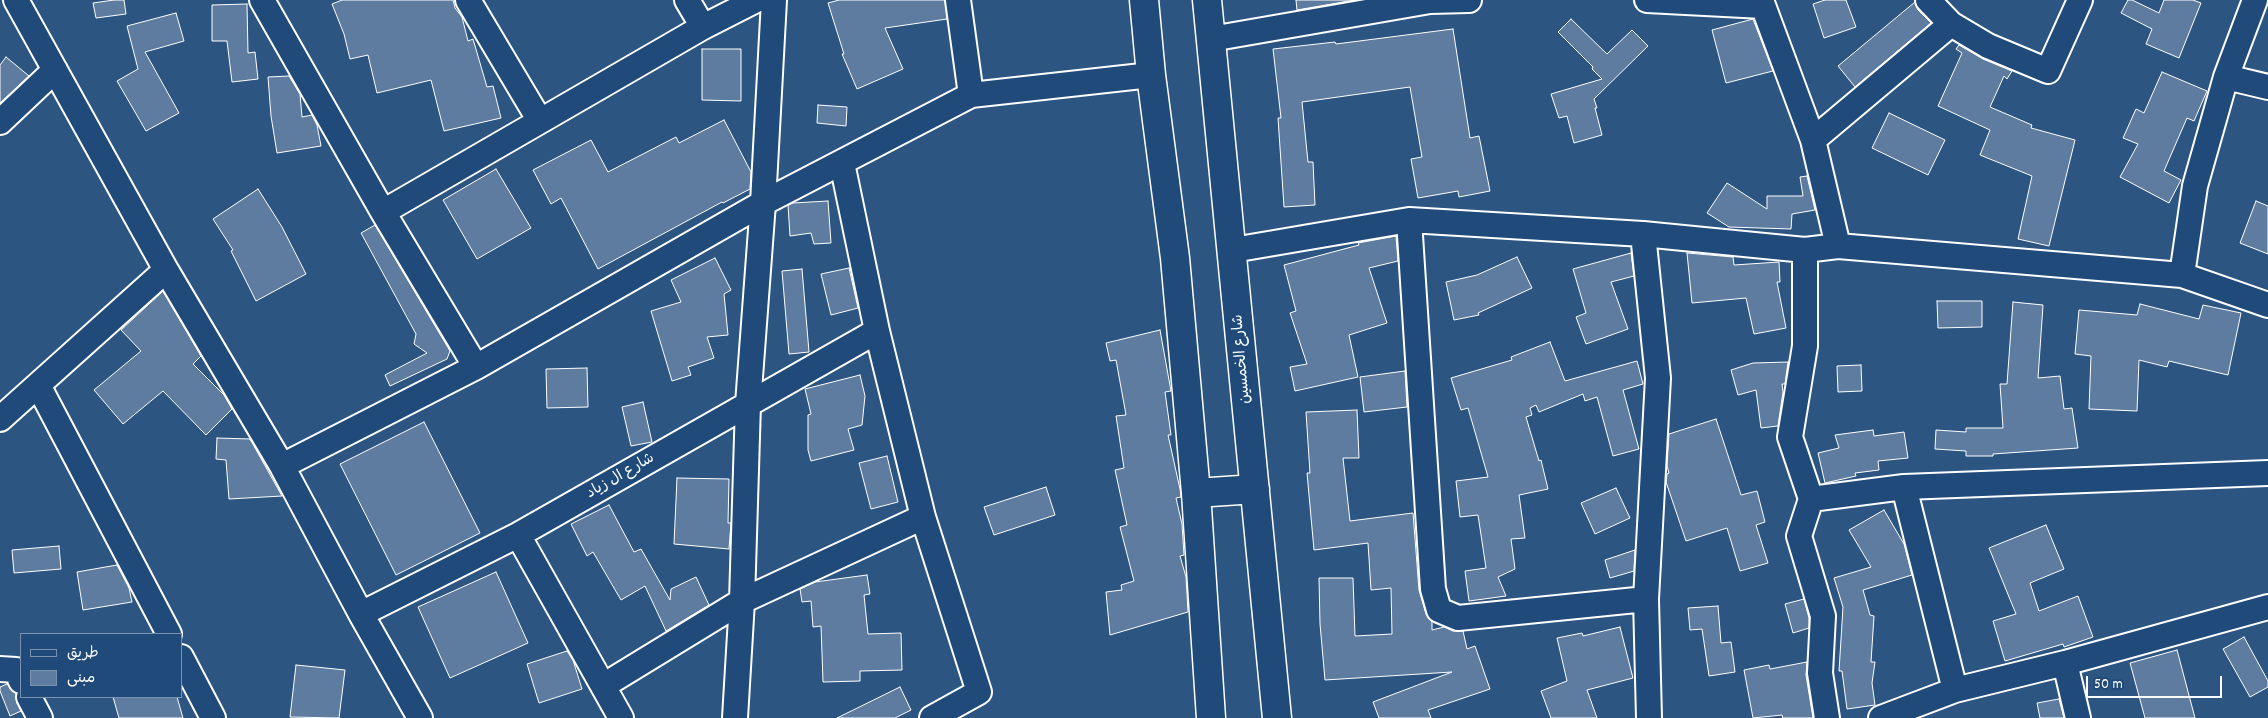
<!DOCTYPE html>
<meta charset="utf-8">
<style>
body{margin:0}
#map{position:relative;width:2268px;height:718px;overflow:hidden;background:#2c5582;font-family:Dekko,"Playpen Sans Arabic",sans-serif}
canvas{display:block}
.legend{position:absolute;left:20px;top:633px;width:162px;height:65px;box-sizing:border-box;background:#1f4a7a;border:1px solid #7992af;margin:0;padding:6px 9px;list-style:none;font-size:15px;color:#fff}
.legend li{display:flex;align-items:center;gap:10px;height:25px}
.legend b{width:25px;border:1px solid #7992af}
.scale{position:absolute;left:2086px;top:676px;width:136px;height:22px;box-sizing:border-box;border:2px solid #fff;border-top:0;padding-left:6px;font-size:15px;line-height:18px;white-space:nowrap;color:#fff;-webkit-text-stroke:4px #1f4a7a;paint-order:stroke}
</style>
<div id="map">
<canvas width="2268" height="718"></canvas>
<ul class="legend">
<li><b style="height:6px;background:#1f4a7a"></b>طريق</li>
<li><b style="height:14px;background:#5e7c9f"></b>مبنى</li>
</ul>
<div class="scale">50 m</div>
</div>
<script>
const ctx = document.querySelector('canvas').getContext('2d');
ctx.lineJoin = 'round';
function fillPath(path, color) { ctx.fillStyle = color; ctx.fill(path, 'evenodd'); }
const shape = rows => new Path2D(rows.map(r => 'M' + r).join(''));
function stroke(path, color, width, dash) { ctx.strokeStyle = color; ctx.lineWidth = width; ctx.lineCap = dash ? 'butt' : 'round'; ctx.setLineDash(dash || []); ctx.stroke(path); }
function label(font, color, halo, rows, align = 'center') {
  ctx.font = font + ' Dekko,"Playpen Sans Arabic",sans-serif'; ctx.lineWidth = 4; ctx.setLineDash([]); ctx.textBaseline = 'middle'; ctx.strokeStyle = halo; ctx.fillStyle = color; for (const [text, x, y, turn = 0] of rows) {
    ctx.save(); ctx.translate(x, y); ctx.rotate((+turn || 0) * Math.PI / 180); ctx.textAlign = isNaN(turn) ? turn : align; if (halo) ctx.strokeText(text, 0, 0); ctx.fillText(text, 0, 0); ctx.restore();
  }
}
const building = shape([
 [114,0,124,0,126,14,96,18,93,3,114,0],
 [342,0,453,0,455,8,462,17,468,41,473,39,487,87,493,86,501,118,444,131,431,80,377,93,368,55,350,59,344,34,332,4,342,0],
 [839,0,945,0,947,19,885,28,903,69,857,89,842,54,844,54,828,3,839,0],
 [1296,0,1355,0,1297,10,1296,0],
 [1825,0,1846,0,1856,27,1824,38,1813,4,1825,0],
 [2128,0,2132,0,2159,13,2164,0,2193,0,2201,3,2179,58,2146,44,2152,29,2121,13,2128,0],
 [1915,2,1918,10,1931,23,1855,87,1838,66,1915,2],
 [247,4,248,53,255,52,258,79,232,82,227,41,212,41,212,5,247,4],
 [176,13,184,41,145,52,179,113,146,131,117,81,138,69,127,26,176,13],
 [1571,19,1607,54,1632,30,1648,46,1594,99,1597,108,1595,108,1602,135,1574,143,1567,116,1559,118,1551,94,1602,79,1592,69,1593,67,1558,32,1571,19],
 [1753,19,1773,71,1726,83,1712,30,1753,19],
 [1453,29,1470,138,1479,136,1490,191,1459,197,1458,191,1418,198,1411,159,1422,157,1410,87,1302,102,1308,162,1313,162,1315,205,1284,207,1278,118,1281,118,1273,49,1335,42,1336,44,1453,29],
 [1959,45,1983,59,2012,71,2007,79,2004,76,1990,107,2032,125,2031,128,2075,140,2049,246,2018,239,2032,176,1980,155,1990,130,1938,106,1962,53,1956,49,1959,45],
 [702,49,741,49,741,101,702,100,702,49],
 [6,57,29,76,0,103,0,65,6,57],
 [2162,72,2207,91,2194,121,2187,118,2164,171,2181,180,2169,203,2120,177,2138,144,2123,138,2136,109,2144,113,2162,72],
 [289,76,300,94,302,117,312,115,317,125,321,146,277,153,271,116,268,77,289,76],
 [818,105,847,107,846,126,817,123,818,105],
 [1889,113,1945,140,1928,175,1872,148,1889,113],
 [724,120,751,172,750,189,723,203,722,202,598,269,561,198,551,204,533,170,591,140,608,172,676,137,679,143,724,120],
 [496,169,531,228,477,259,443,200,496,169],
 [1807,176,1815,210,1792,214,1791,229,1729,227,1707,213,1727,183,1767,209,1767,196,1803,196,1800,177,1807,176],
 [258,189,282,227,306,274,256,301,231,251,233,250,213,219,258,189],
 [828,201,831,243,814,244,811,233,790,236,788,205,793,203,828,201],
 [2256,201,2268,206,2268,254,2240,243,2256,201],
 [375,225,450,351,447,359,390,386,385,375,427,353,414,344,416,334,361,233,375,225],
 [1396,236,1398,261,1369,268,1387,323,1349,335,1358,377,1295,391,1290,367,1307,364,1290,313,1296,311,1284,265,1359,245,1358,243,1396,236],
 [1631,253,1634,276,1611,282,1628,329,1586,344,1576,317,1586,313,1573,269,1631,253],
 [1687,253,1733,257,1734,265,1779,262,1780,282,1777,282,1786,328,1754,334,1746,298,1692,303,1687,253],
 [1517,257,1532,288,1478,313,1479,315,1454,320,1446,282,1477,275,1517,257],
 [715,258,731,290,724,294,728,335,707,337,714,358,688,367,691,375,672,381,651,311,681,302,671,280,715,258],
 [849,268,858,308,831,315,821,274,849,268],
 [802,269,809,352,789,354,782,271,802,269],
 [163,291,201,356,193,364,224,395,232,409,206,435,163,391,123,424,94,390,141,351,121,330,163,291],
 [1937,301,1982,301,1982,327,1938,328,1937,301],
 [2013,302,2043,305,2038,378,2060,376,2064,409,2072,408,2078,448,1993,454,1993,456,1966,456,1966,451,1935,449,1936,430,1966,432,1966,428,2003,428,2000,384,2007,384,2013,302],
 [2140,304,2199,319,2203,305,2241,313,2228,375,2169,361,2167,367,2139,360,2137,411,2089,409,2091,356,2075,354,2079,310,2137,315,2140,304],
 [1160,330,1171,391,1165,392,1171,435,1168,435,1180,489,1181,497,1176,498,1182,524,1184,555,1180,556,1186,577,1188,612,1110,635,1106,592,1122,590,1121,585,1134,581,1120,527,1127,525,1115,470,1124,468,1116,416,1126,415,1116,360,1110,361,1106,343,1160,330],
 [1550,342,1565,381,1637,361,1643,384,1623,390,1639,449,1613,456,1597,397,1585,401,1583,394,1539,412,1536,405,1530,408,1532,415,1526,417,1539,461,1541,460,1548,489,1519,495,1525,538,1511,539,1515,569,1498,577,1506,596,1469,601,1465,571,1486,568,1478,515,1460,517,1456,481,1488,477,1468,408,1461,410,1451,378,1512,360,1511,357,1550,342],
 [1788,362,1785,384,1782,384,1783,392,1778,426,1761,428,1756,390,1738,395,1731,370,1753,363,1788,362],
 [1861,365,1862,391,1838,392,1837,366,1861,365],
 [587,368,588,407,547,408,546,369,587,368],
 [1405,371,1407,407,1364,412,1360,377,1405,371],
 [860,375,865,396,862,425,848,429,854,450,811,461,808,450,808,415,811,414,805,389,860,375],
 [643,402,652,442,631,446,622,407,643,402],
 [1357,410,1359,458,1343,458,1350,521,1413,513,1419,590,1426,614,1432,622,1432,630,1444,627,1453,631,1463,631,1467,649,1475,646,1490,689,1428,710,1431,718,1379,718,1373,702,1452,672,1325,680,1320,624,1319,578,1353,578,1355,636,1392,634,1391,588,1371,590,1368,543,1314,550,1307,473,1310,473,1306,412,1357,410],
 [1716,419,1741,495,1757,491,1765,522,1756,525,1768,563,1740,571,1727,528,1686,541,1666,482,1667,474,1669,473,1667,466,1669,434,1716,419],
 [424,422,480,533,396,575,340,464,424,422],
 [1873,430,1874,436,1904,432,1908,458,1878,461,1879,470,1855,473,1856,476,1825,483,1818,453,1839,448,1835,435,1873,430],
 [217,438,250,439,282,496,229,499,226,460,216,459,217,438],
 [887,456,898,502,871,509,859,463,887,456],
 [677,478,729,479,728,523,731,523,729,549,674,544,677,478],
 [1046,487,1055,515,994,535,984,507,1046,487],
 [1616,488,1630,518,1595,534,1581,503,1616,488],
 [609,505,634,552,641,549,670,600,671,589,696,577,709,605,666,631,645,586,621,600,593,552,587,556,571,524,609,505],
 [1884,510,1904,544,1912,575,1863,590,1870,615,1874,616,1871,662,1875,662,1872,683,1875,705,1847,709,1842,671,1839,671,1843,607,1834,578,1871,567,1849,530,1884,510],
 [2046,525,2064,569,2030,583,2039,611,2078,596,2093,637,2064,647,2063,644,2005,661,1993,621,2016,614,1989,548,2046,525],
 [59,546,61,569,14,573,12,550,59,546],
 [1635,550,1634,571,1610,578,1605,560,1635,550],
 [117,565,129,588,132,602,83,610,77,572,117,565],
 [496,572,528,643,450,678,418,607,496,572],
 [867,575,870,594,864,595,868,634,901,633,902,670,860,671,860,681,823,682,821,626,813,627,811,601,802,602,800,589,815,582,867,575],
 [1804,599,1809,618,1809,628,1793,633,1785,604,1804,599],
 [1718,606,1721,643,1731,642,1735,672,1709,676,1702,629,1690,630,1688,608,1718,606],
 [1620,627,1633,678,1587,690,1597,718,1551,718,1541,691,1567,681,1557,638,1582,633,1583,636,1620,627],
 [2244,637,2268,681,2268,687,2250,697,2223,649,2244,637],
 [2177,650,2195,718,2145,718,2130,663,2177,650],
 [567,651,573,660,582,689,539,703,527,664,567,651],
 [1807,662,1806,675,1813,718,1783,718,1782,715,1753,718,1744,670,1769,665,1770,669,1807,662],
 [296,665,345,670,339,718,290,717,296,665],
 [7,684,16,693,17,703,21,711,10,716,0,691,0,687,7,684],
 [900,687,911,710,895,718,837,718,900,687],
 [113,697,177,697,183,718,119,718,113,697],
 [2059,699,2064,718,2040,718,2037,703,2059,699]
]);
const minor = shape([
 [16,0,166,270,282,466,361,614,420,718],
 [262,0,383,212,476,367],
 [468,0,540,121],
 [687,0,703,27],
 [958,0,971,95],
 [1647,0,1763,6],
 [1761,0,1813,140,1838,246],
 [1928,0,1951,24,1988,46,2048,71,2080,0],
 [1211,39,1430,1,1469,0],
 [2226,77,2268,87],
 [0,122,55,70],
 [1813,140,1951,24],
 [842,163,877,331,923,517,979,692,932,718],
 [383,212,703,27,756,0],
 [1409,220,1433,589,1439,610,1458,618,1646,599],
 [1643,234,1658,378,1646,599,1649,718],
 [1233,250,1409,220,1643,234,1805,250,1838,246,2182,275,2268,305],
 [1805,250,1805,346,1790,437,1811,499,1799,536,1823,616,1820,673,1827,718],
 [2182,275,2195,186,2226,77,2255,0],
 [38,385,169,634],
 [0,419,166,270],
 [282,466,476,367,763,203,971,95,1151,75],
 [1904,487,1955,690],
 [1811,499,1904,487,2268,473],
 [518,535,621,718],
 [361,614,518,535,877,331],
 [181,657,213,718],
 [2065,663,2078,718],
 [0,669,16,670,21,681],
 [603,686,742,601,923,517],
 [29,697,40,718],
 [735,718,742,601,748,404,763,203,774,0],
 [1881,718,1955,690,2065,663,2268,607]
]);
const major = shape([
 [1144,0,1151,75,1175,258,1196,493,1211,718],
 [1207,0,1277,718],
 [1196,493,1255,489]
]);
const streetNames = [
 ["شارع الخمسين",1243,359,-95],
 ["شارع ال زياد",621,477,-30]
];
fillPath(building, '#5e7c9f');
stroke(building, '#fff', 1);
stroke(minor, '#fff', 28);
stroke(major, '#fff', 31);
stroke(minor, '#1f4a7a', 24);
stroke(major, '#1f4a7a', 28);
label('15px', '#fff', '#1f4a7a', streetNames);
</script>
